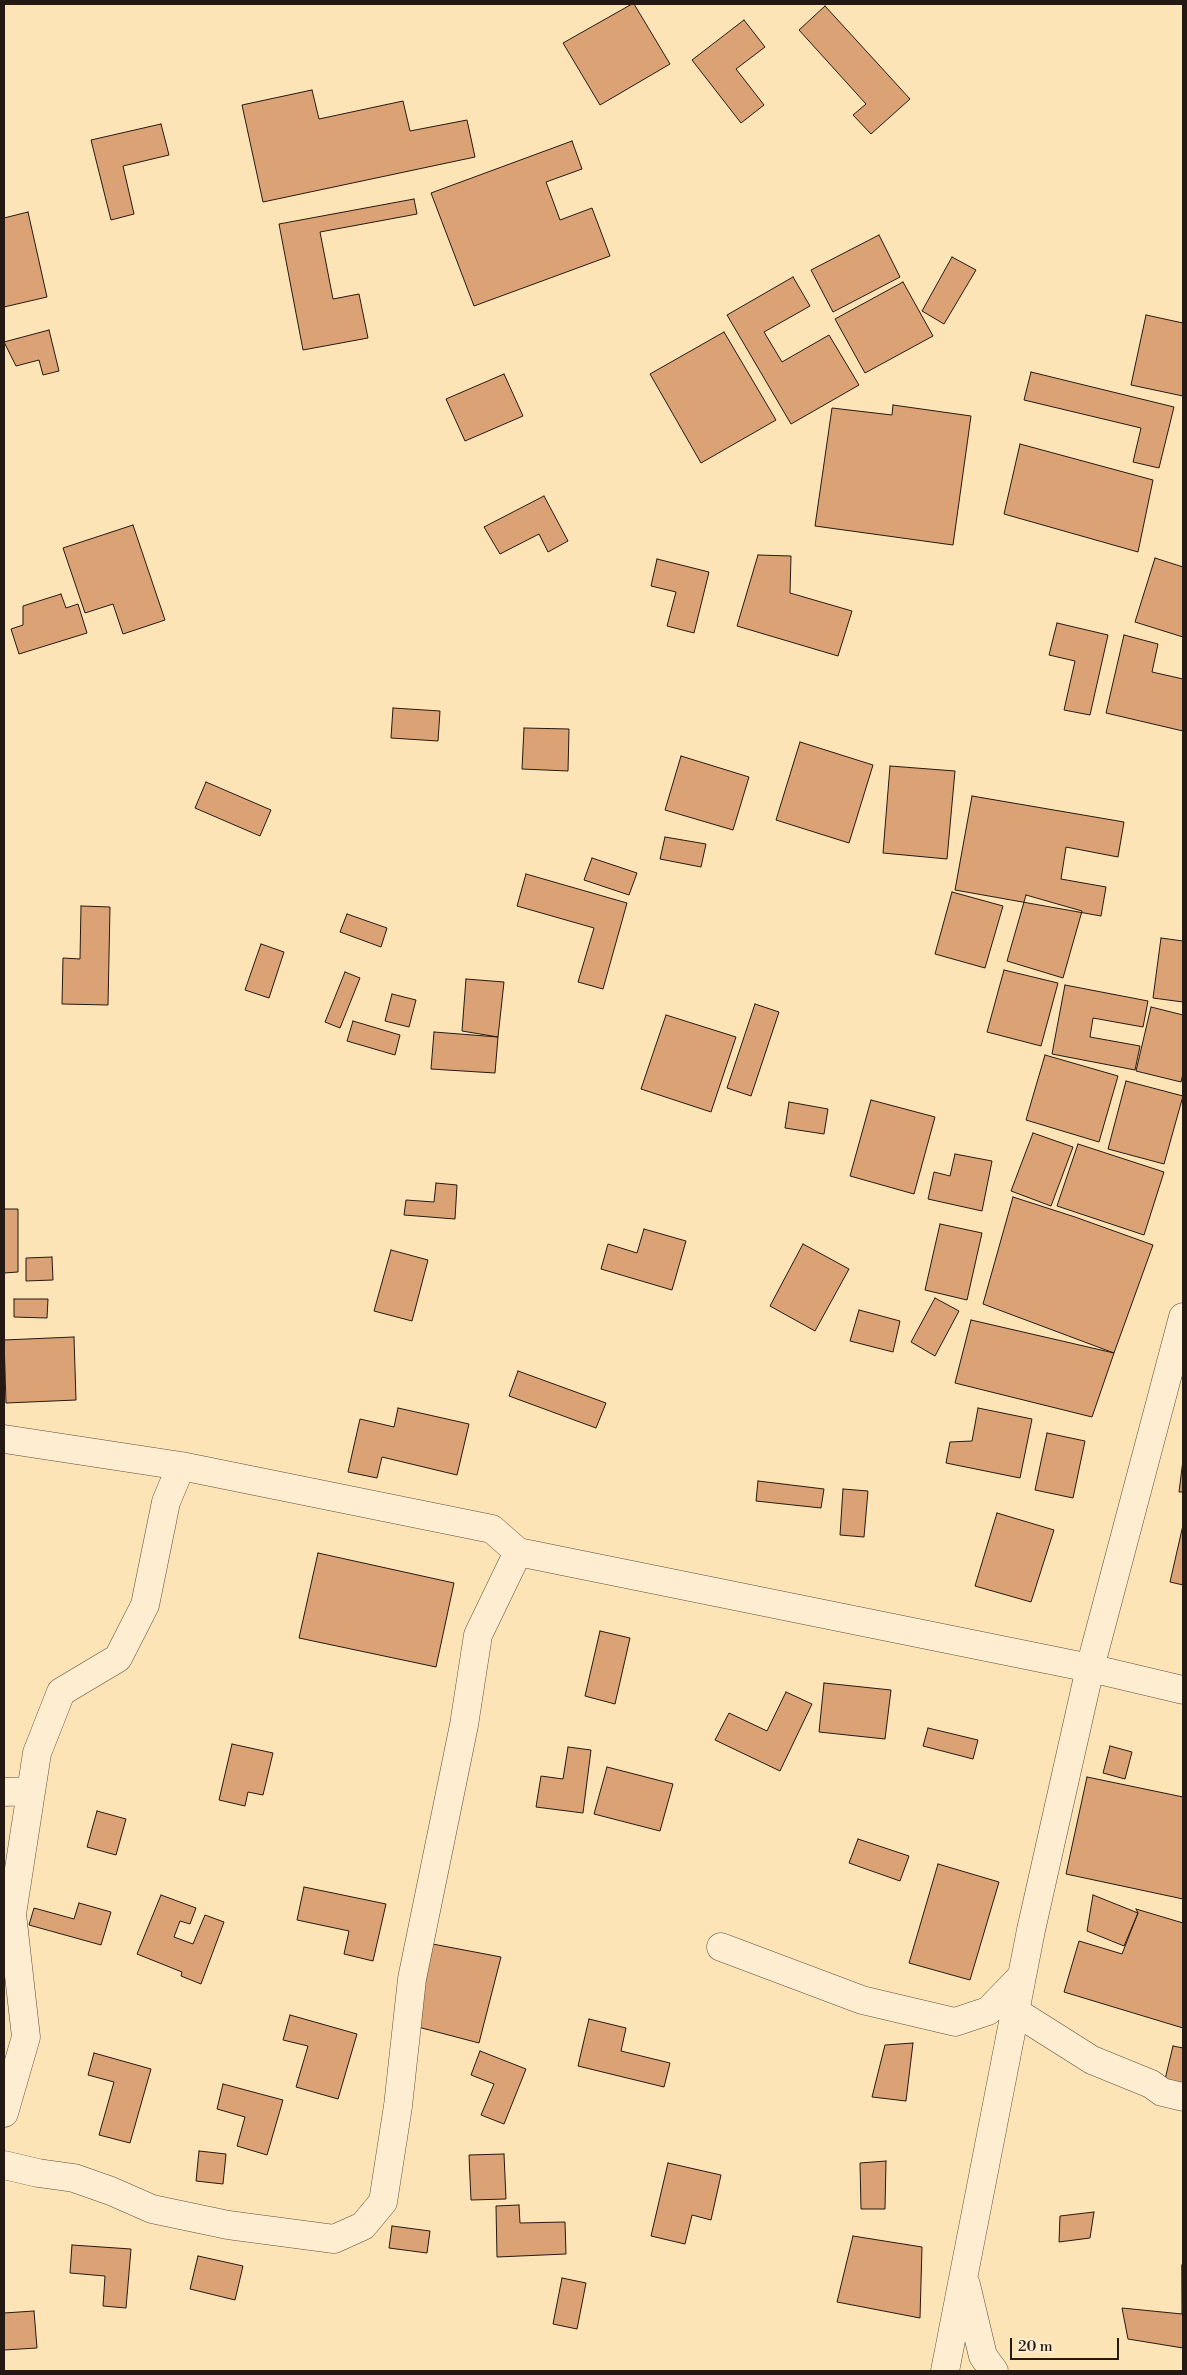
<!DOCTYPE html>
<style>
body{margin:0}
#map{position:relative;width:1187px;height:2375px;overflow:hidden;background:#fde4b6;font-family:"Libre Bodoni",serif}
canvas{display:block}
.frame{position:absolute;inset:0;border:5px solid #251913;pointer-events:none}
.scale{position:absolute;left:1010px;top:2338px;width:109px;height:22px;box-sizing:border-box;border:2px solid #251913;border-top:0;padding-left:6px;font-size:15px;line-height:18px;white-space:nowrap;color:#251913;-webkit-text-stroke:4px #feedd0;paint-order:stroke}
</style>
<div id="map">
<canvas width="1187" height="2375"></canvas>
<div class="frame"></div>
<div class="scale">20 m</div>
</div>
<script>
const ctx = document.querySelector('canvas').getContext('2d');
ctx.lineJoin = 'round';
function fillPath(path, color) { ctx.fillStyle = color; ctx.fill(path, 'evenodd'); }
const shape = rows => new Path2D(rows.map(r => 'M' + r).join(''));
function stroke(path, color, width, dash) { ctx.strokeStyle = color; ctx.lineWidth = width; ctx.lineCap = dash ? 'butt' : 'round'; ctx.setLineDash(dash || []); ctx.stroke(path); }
const building = shape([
 [632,4,634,4,670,64,600,105,563,43,632,4],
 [825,6,910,99,871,134,853,115,866,104,799,30,825,6],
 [744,20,765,47,736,69,764,105,741,123,692,60,744,20],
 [312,90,319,119,403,101,410,131,467,120,475,157,263,202,242,105,312,90],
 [161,124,169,155,123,166,134,214,111,220,91,140,161,124],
 [572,141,582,169,546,182,560,220,592,208,610,256,474,306,431,193,572,141],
 [414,199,417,214,320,232,333,299,359,294,368,338,303,350,279,224,414,199],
 [28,212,47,297,4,307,4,218,28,212],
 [879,235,900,277,833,312,811,270,879,235],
 [952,257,976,270,944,324,922,311,952,257],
 [793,277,810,306,764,332,782,362,829,335,859,385,791,424,727,315,793,277],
 [903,282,933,336,865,373,835,319,903,282],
 [1146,315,1183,323,1183,396,1131,385,1146,315],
 [49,330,59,371,43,375,39,360,16,366,4,342,49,330],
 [724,332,776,420,701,463,650,374,724,332],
 [1031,372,1174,407,1159,468,1133,462,1141,428,1024,400,1031,372],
 [504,374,523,416,465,441,446,399,504,374],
 [893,405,971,416,953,545,815,526,832,408,892,415,893,405],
 [1020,444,1153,480,1138,552,1004,514,1020,444],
 [544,496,568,541,548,552,539,534,500,554,484,527,544,496],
 [133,525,165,620,123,634,113,604,85,613,63,548,133,525],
 [758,555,791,556,790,593,852,611,838,656,737,626,758,555],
 [1155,558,1183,567,1183,637,1135,622,1155,558],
 [657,559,709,572,694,633,667,626,676,592,651,586,657,559],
 [61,594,66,608,78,604,87,633,19,654,11,629,23,625,23,606,61,594],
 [1057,623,1108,635,1090,715,1064,710,1075,661,1049,655,1057,623],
 [1124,635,1158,644,1152,672,1183,679,1183,731,1106,713,1124,635],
 [393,708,440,711,438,741,391,738,393,708],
 [524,728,569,729,568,771,522,769,524,728],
 [800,742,873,765,849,843,776,820,800,742],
 [681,756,749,777,733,830,665,810,681,756],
 [890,766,955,771,947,859,883,853,890,766],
 [206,782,271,810,260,836,195,808,206,782],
 [972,796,1124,822,1118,857,1066,847,1061,879,1106,887,1101,916,955,890,972,796],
 [665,837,706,844,701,867,660,859,665,837],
 [592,858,637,873,629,895,584,880,592,858],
 [526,874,627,903,603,989,578,982,594,928,517,906,526,874],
 [952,892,1003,906,985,968,935,954,952,892],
 [1026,895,1082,911,1063,978,1007,961,1026,895],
 [81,906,110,907,108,1005,62,1004,63,958,80,959,81,906],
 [347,914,387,928,381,947,340,932,347,914],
 [1161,938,1183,941,1183,1002,1153,998,1161,938],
 [261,944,284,952,269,998,245,990,261,944],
 [1004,970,1058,983,1041,1046,987,1032,1004,970],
 [345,972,360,978,340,1028,325,1022,345,972],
 [466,979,504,982,498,1037,462,1031,466,979],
 [1065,985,1148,1001,1143,1027,1093,1018,1090,1037,1140,1046,1135,1070,1052,1054,1065,985],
 [392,994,416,1000,409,1027,385,1021,392,994],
 [755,1004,779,1012,751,1096,727,1088,755,1004],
 [1151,1007,1183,1015,1183,1074,1181,1082,1136,1071,1151,1007],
 [666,1015,736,1037,711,1112,641,1089,666,1015],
 [353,1021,400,1035,395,1055,347,1041,353,1021],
 [434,1032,498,1037,495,1073,431,1069,434,1032],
 [1045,1055,1118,1076,1099,1142,1026,1120,1045,1055],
 [1126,1081,1183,1096,1164,1164,1108,1149,1126,1081],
 [871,1100,935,1117,914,1194,850,1176,871,1100],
 [789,1102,828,1109,824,1134,785,1128,789,1102],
 [1033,1133,1073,1147,1051,1206,1011,1191,1033,1133],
 [1078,1144,1164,1172,1144,1235,1057,1206,1078,1144],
 [955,1154,992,1161,982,1211,928,1199,934,1172,950,1176,955,1154],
 [436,1183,457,1185,455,1219,404,1215,406,1200,434,1202,436,1183],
 [1013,1197,1075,1217,1153,1245,1114,1353,983,1304,1013,1197],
 [4,1209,18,1209,18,1272,4,1273,4,1209],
 [940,1224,982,1233,967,1300,925,1290,940,1224],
 [644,1229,686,1241,672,1290,601,1269,608,1244,637,1253,644,1229],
 [803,1244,849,1269,815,1331,770,1306,803,1244],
 [391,1250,428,1260,412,1321,374,1311,391,1250],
 [52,1257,53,1280,26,1281,26,1258,52,1257],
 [935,1298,959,1311,935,1356,911,1342,935,1298],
 [14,1299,48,1299,47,1318,14,1317,14,1299],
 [859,1310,900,1321,893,1352,850,1341,859,1310],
 [971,1320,1114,1353,1092,1417,955,1383,971,1320],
 [74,1337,76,1400,6,1403,4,1340,74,1337],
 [518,1371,606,1403,596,1428,509,1396,518,1371],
 [398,1408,469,1424,457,1475,382,1457,377,1478,348,1472,360,1419,394,1427,398,1408],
 [978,1408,1032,1419,1020,1478,946,1463,950,1442,972,1441,978,1408],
 [1047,1433,1085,1441,1073,1498,1035,1490,1047,1433],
 [1183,1460,1183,1492,1179,1492,1183,1460],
 [758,1481,824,1489,821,1508,756,1501,758,1481],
 [843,1489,868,1491,864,1537,840,1535,843,1489],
 [997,1513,1054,1530,1031,1602,975,1586,997,1513],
 [1183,1525,1183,1585,1170,1582,1183,1525],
 [318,1553,454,1583,436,1667,299,1638,318,1553],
 [600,1631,630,1638,615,1704,585,1696,600,1631],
 [824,1683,891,1690,885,1739,819,1732,824,1683],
 [786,1692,812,1704,780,1771,715,1740,729,1713,767,1731,786,1692],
 [928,1728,978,1740,973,1759,923,1746,928,1728],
 [232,1744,273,1753,263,1795,248,1792,245,1806,219,1800,232,1744],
 [1110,1746,1132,1752,1125,1779,1103,1773,1110,1746],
 [568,1747,591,1750,583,1813,536,1807,541,1776,563,1779,568,1747],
 [607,1767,673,1784,660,1831,594,1814,607,1767],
 [1087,1777,1183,1797,1183,1899,1066,1874,1087,1777],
 [97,1811,126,1819,116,1855,87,1847,97,1811],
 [858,1839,909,1856,900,1881,849,1863,858,1839],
 [938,1864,999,1882,970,1980,909,1963,938,1864],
 [304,1887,386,1904,373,1961,344,1954,349,1931,297,1920,304,1887],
 [161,1895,196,1908,190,1924,180,1921,174,1937,193,1944,205,1915,224,1922,201,1984,181,1976,182,1972,137,1954,161,1895],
 [1093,1895,1138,1913,1124,1946,1087,1931,1093,1895],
 [79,1903,111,1912,101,1945,29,1925,34,1908,74,1919,79,1903],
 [1136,1909,1183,1923,1183,2028,1064,1992,1079,1941,1122,1954,1138,1913,1136,1909],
 [422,1942,501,1957,479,2043,399,2022,422,1942],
 [290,2015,357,2034,338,2099,296,2087,308,2046,283,2040,290,2015],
 [589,2019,626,2028,621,2051,670,2063,664,2087,578,2066,589,2019],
 [913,2043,906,2101,872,2097,885,2045,913,2043],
 [1173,2046,1183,2048,1183,2097,1162,2092,1173,2046],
 [480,2051,526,2069,504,2124,481,2115,494,2084,471,2075,480,2051],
 [94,2053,151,2069,130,2143,99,2135,114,2082,88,2075,94,2053],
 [223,2084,283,2100,267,2155,237,2146,245,2117,217,2109,223,2084],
 [199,2151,226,2154,223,2184,196,2181,199,2151],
 [504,2154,506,2199,471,2200,469,2155,504,2154],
 [886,2161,885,2209,861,2209,860,2163,886,2161],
 [668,2163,721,2175,711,2220,692,2215,685,2244,651,2236,668,2163],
 [519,2205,520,2223,565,2222,566,2254,497,2257,496,2206,519,2205],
 [1094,2212,1090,2238,1059,2242,1060,2216,1094,2212],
 [392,2226,430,2231,427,2253,389,2248,392,2226],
 [853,2236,922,2247,920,2318,837,2302,853,2236],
 [72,2245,131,2249,126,2308,103,2306,105,2276,70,2273,72,2245],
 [198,2256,243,2266,235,2300,190,2289,198,2256],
 [1182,2265,1183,2348,1128,2339,1122,2308,1182,2314,1182,2265],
 [562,2278,586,2283,577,2329,553,2324,562,2278],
 [34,2311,37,2348,4,2350,4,2313,34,2311]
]);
const street = shape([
 [4,1439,181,1466,492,1529,518,1552,1090,1668,1183,1690],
 [4,1792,31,1791],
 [721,1947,862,2000,955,2022,988,2011,1022,1976],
 [1016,2012,1092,2060,1151,2084,1162,2092,1183,2097],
 [4,2113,26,2037,12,1914,37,1753,61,1692,118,1658,145,1605,166,1502,181,1466],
 [4,2165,38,2173,74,2178,111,2191,152,2209,228,2225,334,2239,363,2226,383,2202,398,2106,412,1979,464,1725,478,1635,518,1552],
 [966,2285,983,2356,994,2371],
 [945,2371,1031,1930,1090,1668,1183,1317]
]);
fillPath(building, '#dba275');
stroke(building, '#251913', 1);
stroke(street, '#5b4c3c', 29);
stroke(street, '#feedd0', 28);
</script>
